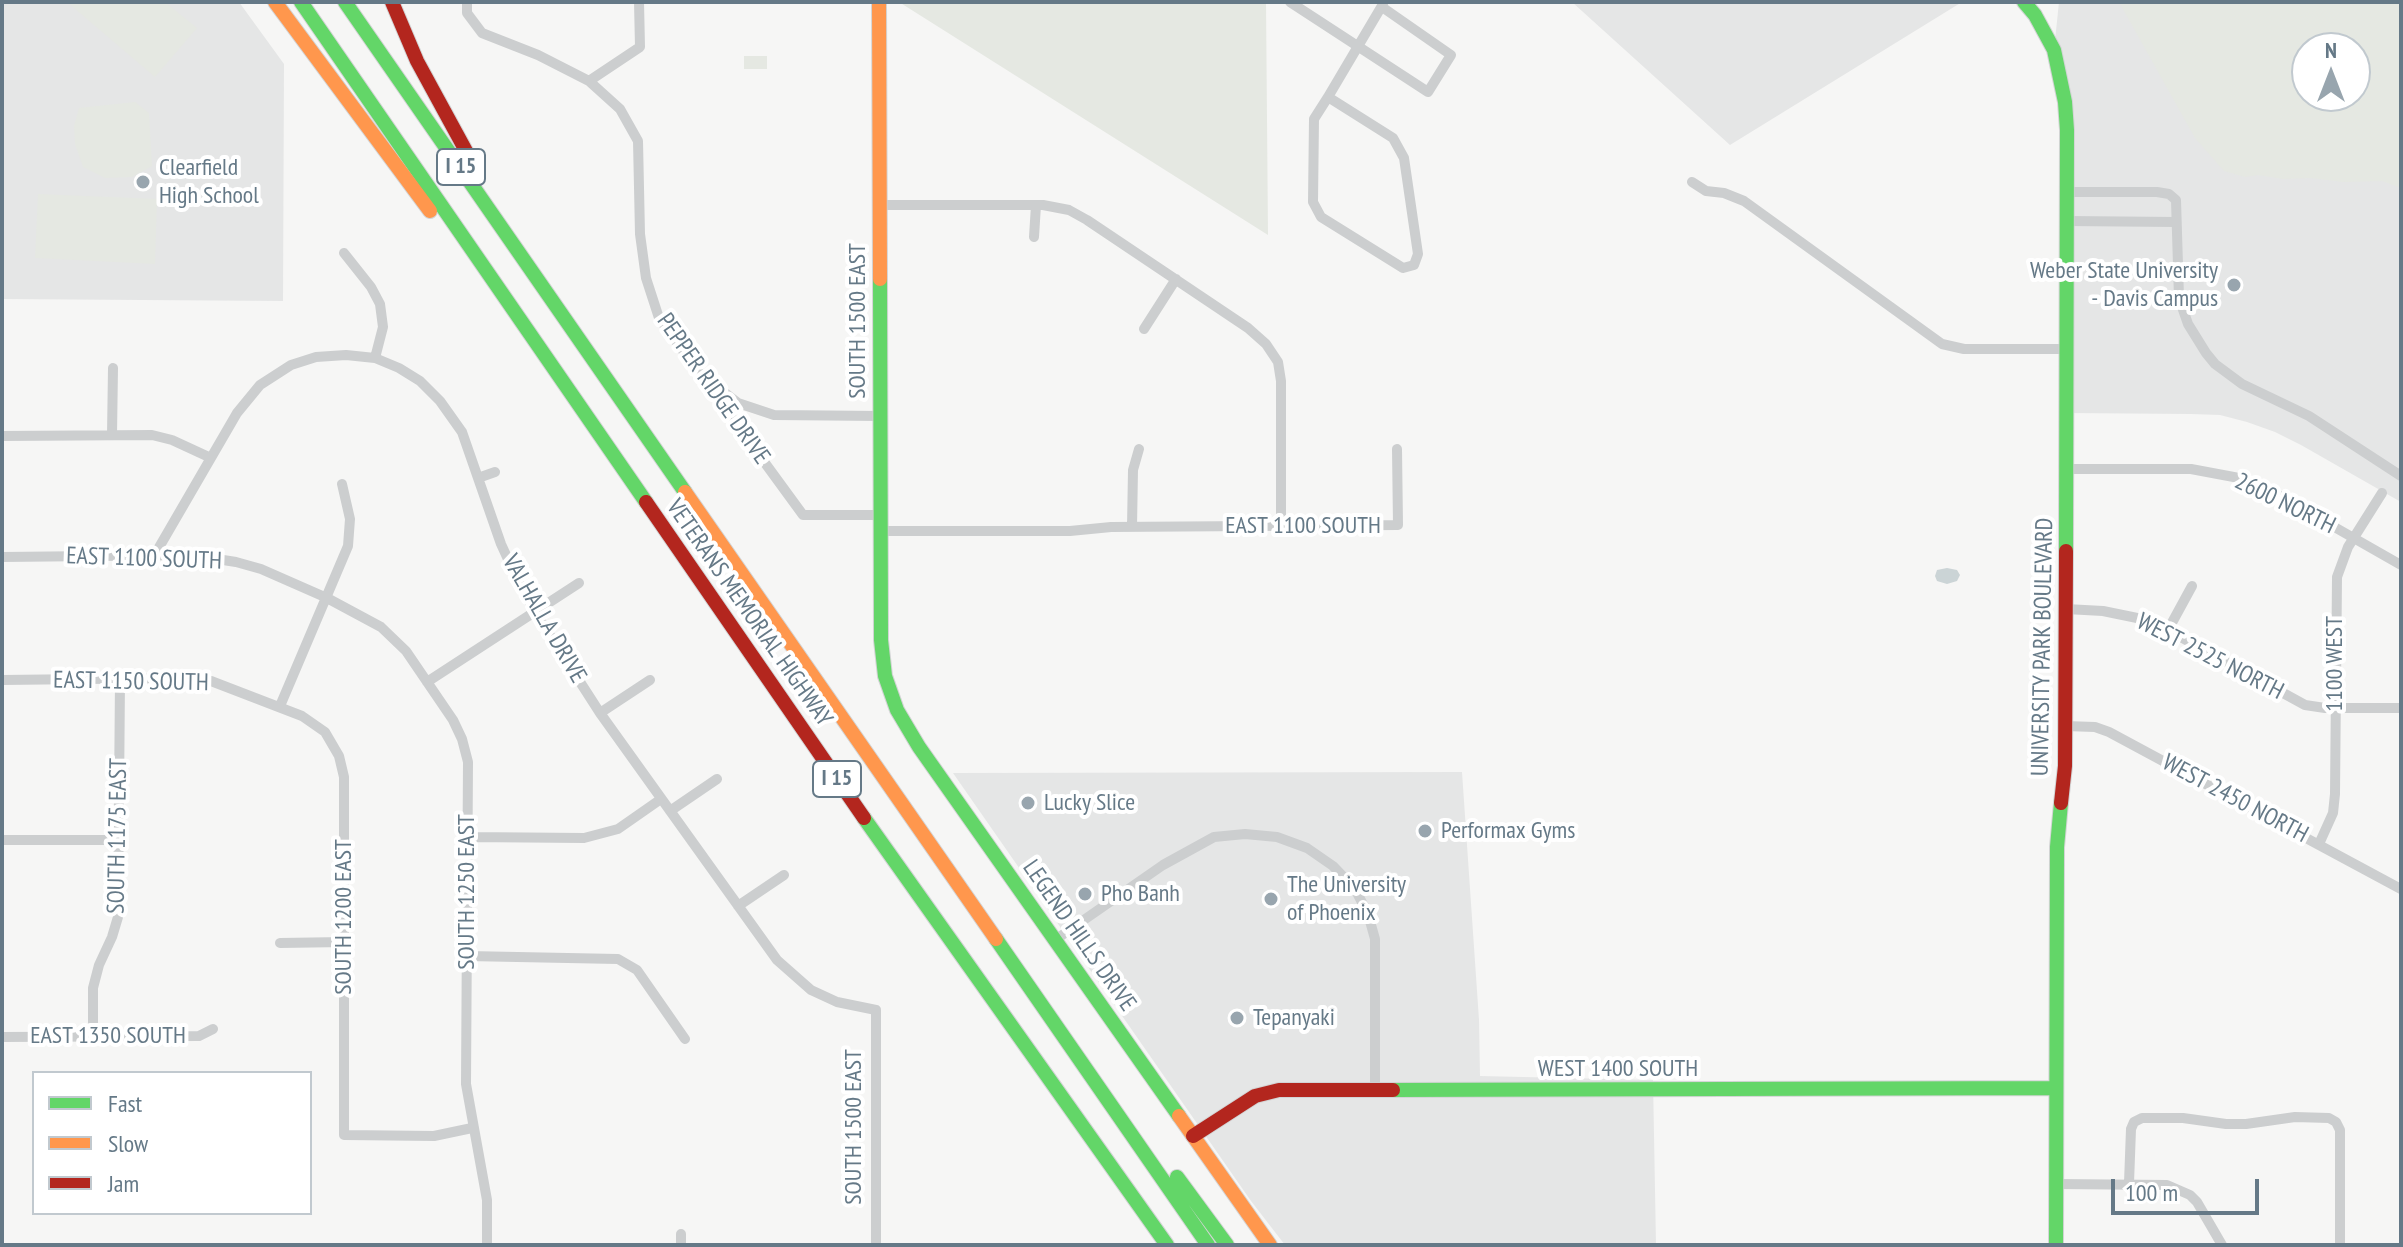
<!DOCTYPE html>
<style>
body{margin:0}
#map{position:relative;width:2403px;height:1247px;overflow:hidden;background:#f6f6f5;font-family:"PT Sans Narrow",sans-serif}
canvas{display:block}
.frame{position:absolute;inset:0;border:4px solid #657987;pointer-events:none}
.legend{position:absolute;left:32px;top:1071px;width:280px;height:144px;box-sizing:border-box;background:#fff;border:2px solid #c1c9cf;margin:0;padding:10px 14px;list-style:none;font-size:24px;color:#657987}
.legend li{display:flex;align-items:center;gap:16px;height:40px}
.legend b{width:40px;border:2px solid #c1c9cf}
.north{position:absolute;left:2291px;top:32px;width:80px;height:80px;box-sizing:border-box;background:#fff;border:2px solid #c1c9cf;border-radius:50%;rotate:0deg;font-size:22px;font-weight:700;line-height:32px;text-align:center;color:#657987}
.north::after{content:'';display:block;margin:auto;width:28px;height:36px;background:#98a5ae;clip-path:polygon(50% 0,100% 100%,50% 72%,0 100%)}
.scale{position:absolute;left:2111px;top:1179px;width:148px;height:36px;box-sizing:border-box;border:4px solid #657987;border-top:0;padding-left:10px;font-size:24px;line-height:28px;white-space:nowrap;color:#657987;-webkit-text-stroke:6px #fff;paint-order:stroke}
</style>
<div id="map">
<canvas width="2403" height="1247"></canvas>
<div class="frame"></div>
<ul class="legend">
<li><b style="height:10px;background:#63d668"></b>Fast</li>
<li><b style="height:10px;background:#ff974d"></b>Slow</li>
<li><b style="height:10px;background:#b3261e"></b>Jam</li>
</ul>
<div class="north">N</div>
<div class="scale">100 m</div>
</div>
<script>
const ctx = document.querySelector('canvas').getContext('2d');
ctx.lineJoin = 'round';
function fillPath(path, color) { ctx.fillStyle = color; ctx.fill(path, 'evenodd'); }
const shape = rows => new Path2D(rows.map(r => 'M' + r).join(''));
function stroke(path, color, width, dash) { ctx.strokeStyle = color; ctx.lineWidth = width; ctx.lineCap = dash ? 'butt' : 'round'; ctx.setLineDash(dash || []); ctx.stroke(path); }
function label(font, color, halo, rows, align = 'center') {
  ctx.font = font + ' "PT Sans Narrow",sans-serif'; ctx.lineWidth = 8; ctx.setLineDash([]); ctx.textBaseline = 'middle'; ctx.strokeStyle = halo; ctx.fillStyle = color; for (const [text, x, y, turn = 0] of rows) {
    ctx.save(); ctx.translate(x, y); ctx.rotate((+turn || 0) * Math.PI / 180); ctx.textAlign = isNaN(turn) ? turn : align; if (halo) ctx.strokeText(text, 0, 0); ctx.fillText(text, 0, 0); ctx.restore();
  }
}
const built = shape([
 [2,2,239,2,284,64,283,301,2,299],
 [1572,2,1962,2,1730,145],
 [2059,2,2401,2,2401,502,2301,445,2275,432,2247,422,2220,415,2191,414,2066,413,2067,130,2054,50],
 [2307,48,2355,48,2355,96,2307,96],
 [1462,772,1479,1020,1480,1076,1653,1080,1656,1245,1285,1245,1251,1201,953,773]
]);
const green = shape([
 [67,2,165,2,197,28,155,77],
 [899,2,1266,2,1268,235],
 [2119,2,2401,2,2401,188,2382,181,2343,182,2311,178,2283,179,2258,175,2245,177,2224,171,2195,138],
 [2355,48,2355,96,2307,96,2307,48],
 [744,56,767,56,767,69,744,69],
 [135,102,149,113,152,166,132,177,105,178,83,167,75,144,74,126,79,108],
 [38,194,157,199,155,264,35,258]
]);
const water = shape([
 [1947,568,1957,570,1960,575,1957,581,1947,584,1937,581,1935,576,1937,570]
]);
const street = shape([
 [467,2,467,13,482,33,538,55,589,81,620,109,638,141,640,234,646,278,659,318,803,515,881,515],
 [1290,2,1428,92,1451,55,1382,7],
 [589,81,640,47,639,2],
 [1328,97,1393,138,1404,158,1418,254,1414,265,1403,268,1321,217,1313,202,1314,119,1328,97],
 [1328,97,1383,4],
 [1692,182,1706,191,1724,193,1744,201,1942,344,1964,349,2066,349],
 [2067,192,2157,192,2169,194,2176,200,2179,298,2188,324,2206,353,2215,364,2242,384,2309,416,2401,476],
 [880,205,1043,205,1069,210,1087,220,1248,328,1266,344,1278,362,1281,381,1281,526],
 [2067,221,2176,222],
 [1034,237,1036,205],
 [344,253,371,287,380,304,383,327,375,358],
 [1144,329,1176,279],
 [712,383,738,403,774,415,880,416],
 [112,435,113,368],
 [2,436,152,435,172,440,211,458],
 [2066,469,2191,469,2239,478,2266,488,2401,565],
 [478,478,495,472],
 [1132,527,1133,470,1139,449],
 [880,531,1070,531,1111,527,1398,525,1397,449],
 [154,556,237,413,260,385,291,365,316,357,346,355,375,358,399,368,420,381,440,401,462,432,501,544,517,579,535,612,600,713,777,960,811,990,837,1002,876,1010,876,1245],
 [2,557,191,555,236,562,261,569,327,598,381,627,406,651,453,720,462,739,468,762,466,1084,487,1200,487,1245],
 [2066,609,2103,611,2142,619,2168,630,2305,705,2325,708,2401,708],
 [2168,630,2192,586],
 [2,680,171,678,211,681,302,716,325,732,339,756,344,777,344,1135,434,1136,472,1128],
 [427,682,579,583],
 [280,706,348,546,350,519,342,484],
 [600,713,650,680],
 [2065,726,2095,727,2109,732,2401,889],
 [670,811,717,779],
 [468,837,584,838,618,829,661,799],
 [2,840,119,840],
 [2319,844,2333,813,2335,794,2337,577,2348,547,2382,493],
 [738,906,784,875],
 [1055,940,1163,865,1214,837,1245,834,1277,837,1307,848,1333,866,1355,889,1368,914,1375,939,1375,1091],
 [280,943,344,942],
 [467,956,618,959,637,970,685,1039],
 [2,1037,199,1036,213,1029],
 [93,1037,93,988,99,965,112,937,118,917,120,679],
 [2129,1183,2131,1129,2134,1122,2142,1118,2183,1118,2226,1124,2246,1124,2295,1117,2329,1118,2336,1122,2340,1130,2340,1245],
 [2056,1184,2167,1185,2190,1195,2197,1202,2222,1245],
 [681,1245,681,1234]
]);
const fast = shape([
 [301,2,646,502],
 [345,2,685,492],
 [2024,2,2035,15,2054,50,2065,102,2067,130,2066,551],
 [880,279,881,640,885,676,897,710,919,747,1179,1116],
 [864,818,1167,1245],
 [996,939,1208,1245],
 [1393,1090,2056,1088],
 [1177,1177,1227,1245],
 [2056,1245,2057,847,2061,803]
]);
const slow = shape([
 [275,2,430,211],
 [879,2,880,279],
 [685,492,996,939],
 [1179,1116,1270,1245]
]);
const jam = shape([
 [392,2,417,61,472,162],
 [646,502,864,818],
 [2061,803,2065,766,2066,551],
 [1193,1136,1255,1096,1279,1090,1393,1090]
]);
const markers = [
 [143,182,8,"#98a5ae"],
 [2234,285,8,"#98a5ae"],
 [1028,803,8,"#98a5ae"],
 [1425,831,8,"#98a5ae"],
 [1085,894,8,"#98a5ae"],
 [1271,899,8,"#98a5ae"],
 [1237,1018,8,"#98a5ae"]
];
const shields = [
 [461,167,48],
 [837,779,48]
];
const shieldNames = [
 ["I 15",461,167],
 ["I 15",837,779]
];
const poiNames = [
 ["Clearfield",159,168],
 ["High School",159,196],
 ["Weber State University",2218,271,"right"],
 ["- Davis Campus",2218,299,"right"],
 ["Lucky Slice",1044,803],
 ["Performax Gyms",1441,831],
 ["The University",1287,885],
 ["of Phoenix",1287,913],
 ["Pho Banh",1101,894],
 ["Tepanyaki",1253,1018]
];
const streetNames = [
 ["SOUTH 1500 EAST",858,321,-90],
 ["PEPPER RIDGE DRIVE",713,389,55],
 ["2600 NORTH",2285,504,26],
 ["EAST 1100 SOUTH",1303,526],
 ["EAST 1100 SOUTH",144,559,2],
 ["VETERANS MEMORIAL HIGHWAY",749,613,55],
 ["VALHALLA DRIVE",544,619,60],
 ["UNIVERSITY PARK BOULEVARD",2043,647,-89],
 ["WEST 2525 NORTH",2210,657,27],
 ["1100 WEST",2335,664,-90],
 ["EAST 1150 SOUTH",131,682,1],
 ["WEST 2450 NORTH",2235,799,28],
 ["SOUTH 1175 EAST",118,836,-89],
 ["SOUTH 1250 EAST",467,892,-90],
 ["SOUTH 1200 EAST",344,917,-90],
 ["LEGEND HILLS DRIVE",1079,936,55],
 ["EAST 1350 SOUTH",108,1036],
 ["WEST 1400 SOUTH",1618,1069],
 ["SOUTH 1500 EAST",854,1127,-90]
];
fillPath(built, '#e5e6e6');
fillPath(green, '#e5e8e2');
fillPath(water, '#cbd4d6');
stroke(fast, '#d3d4d5', 16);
stroke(slow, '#d3d4d5', 16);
stroke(jam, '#d3d4d5', 16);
stroke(street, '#cccecf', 10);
stroke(fast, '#63d668', 14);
stroke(slow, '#ff974d', 14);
stroke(jam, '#b3261e', 14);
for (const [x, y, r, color] of markers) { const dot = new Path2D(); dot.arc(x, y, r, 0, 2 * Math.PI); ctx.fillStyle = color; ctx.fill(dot); stroke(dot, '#fff', 3); }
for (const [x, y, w] of shields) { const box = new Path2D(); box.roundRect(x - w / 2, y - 18, w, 36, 6); ctx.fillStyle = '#fff'; ctx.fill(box); stroke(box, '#657987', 2); }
label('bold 22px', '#657987', null, shieldNames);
label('24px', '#657987', '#fff', poiNames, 'left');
label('24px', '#657987', '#fff', streetNames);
</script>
